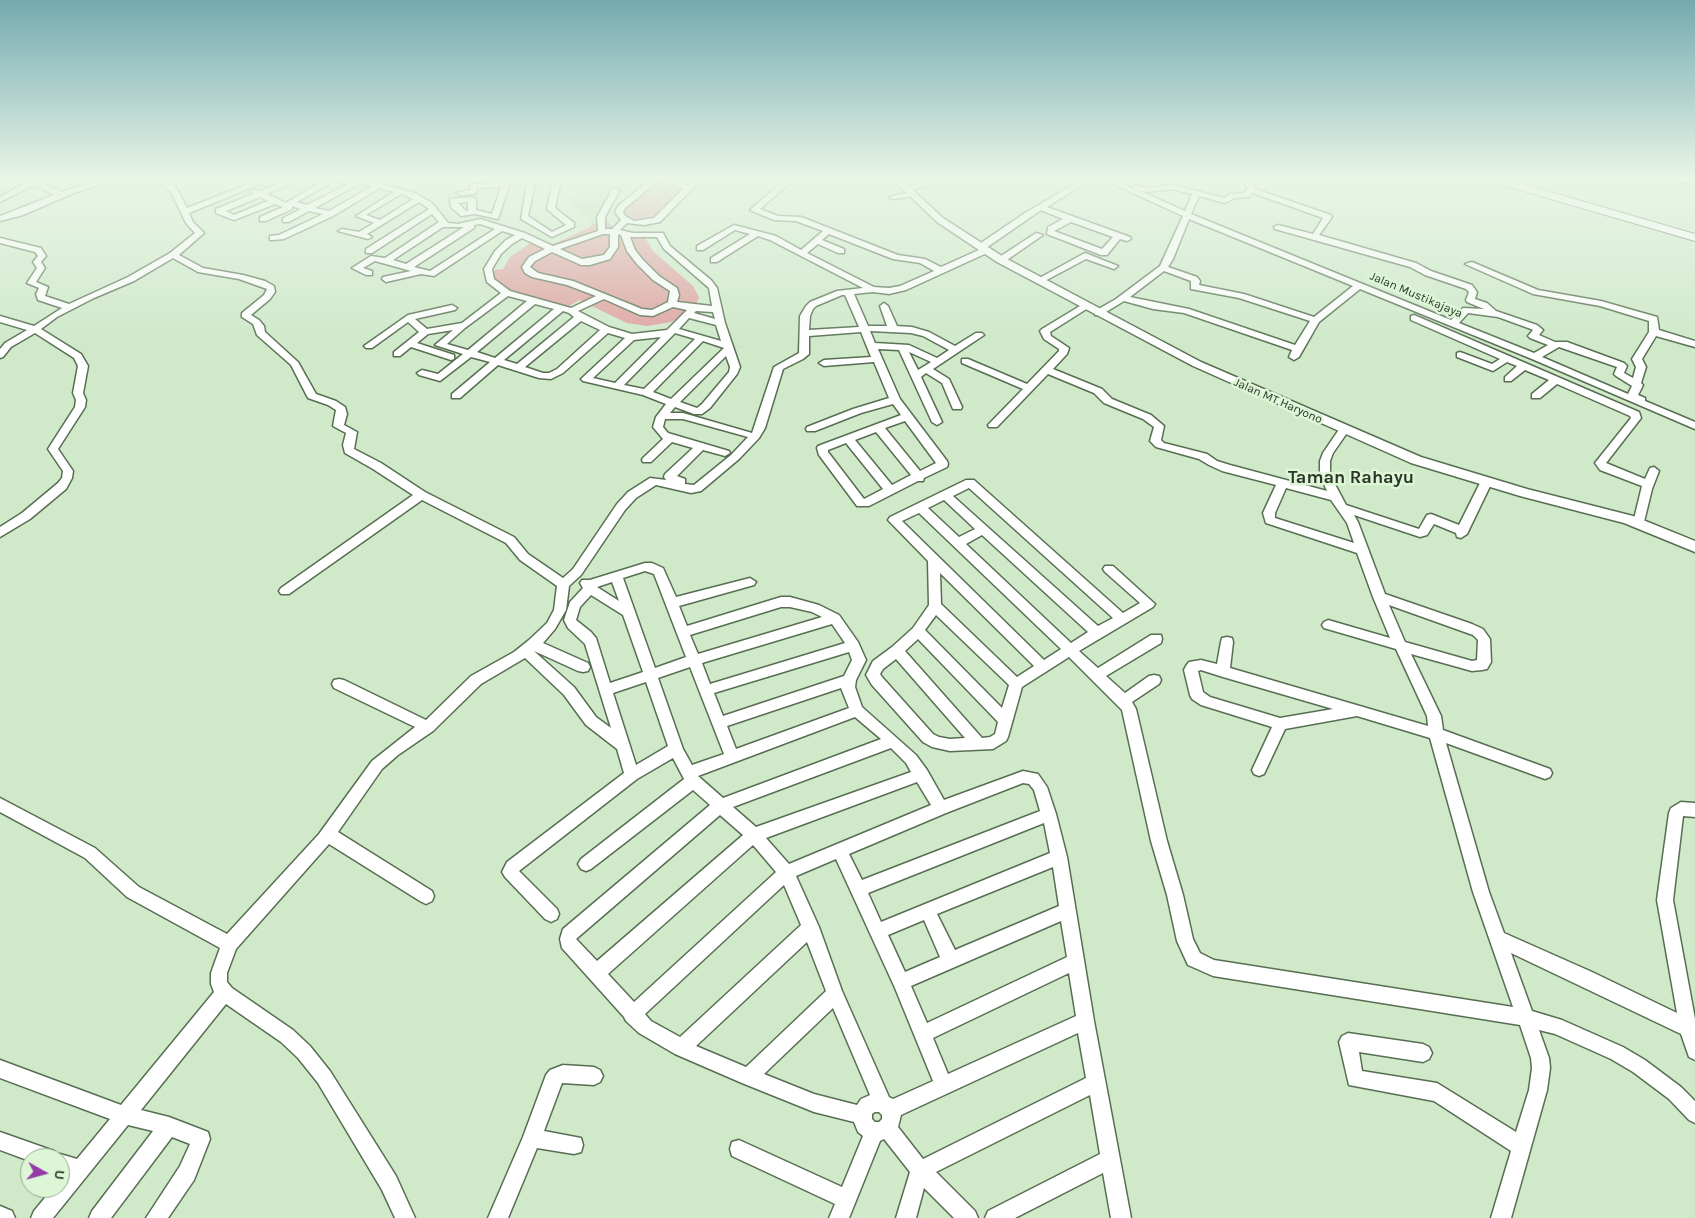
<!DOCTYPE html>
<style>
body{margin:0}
#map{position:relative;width:1695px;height:1218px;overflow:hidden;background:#cfe9c9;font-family:Karla,sans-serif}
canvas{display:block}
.north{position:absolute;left:20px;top:1148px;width:50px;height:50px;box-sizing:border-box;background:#dcf6d6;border:1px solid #95a991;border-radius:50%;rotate:97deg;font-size:14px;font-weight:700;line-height:20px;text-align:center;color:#2b3529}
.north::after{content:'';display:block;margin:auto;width:18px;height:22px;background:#943ba7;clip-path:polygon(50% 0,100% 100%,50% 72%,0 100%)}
</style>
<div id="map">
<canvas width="1695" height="1218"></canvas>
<div class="north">U</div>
</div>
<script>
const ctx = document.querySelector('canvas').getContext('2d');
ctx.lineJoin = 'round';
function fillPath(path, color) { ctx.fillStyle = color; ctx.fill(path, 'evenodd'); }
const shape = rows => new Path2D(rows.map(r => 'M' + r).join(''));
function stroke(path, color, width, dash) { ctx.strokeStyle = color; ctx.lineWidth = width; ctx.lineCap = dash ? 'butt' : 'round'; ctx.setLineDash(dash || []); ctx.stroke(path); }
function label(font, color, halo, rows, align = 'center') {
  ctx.font = font + ' Karla,sans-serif'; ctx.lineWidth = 5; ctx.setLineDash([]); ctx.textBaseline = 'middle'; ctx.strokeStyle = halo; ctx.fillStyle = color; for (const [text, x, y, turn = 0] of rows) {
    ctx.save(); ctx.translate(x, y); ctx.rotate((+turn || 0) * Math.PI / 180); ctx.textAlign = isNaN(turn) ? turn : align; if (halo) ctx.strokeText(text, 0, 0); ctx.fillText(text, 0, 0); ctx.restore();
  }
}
const built = shape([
 [581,182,630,184,613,203,606,215,607,220,592,224,567,201,584,190]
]);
const green = shape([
 [660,179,675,179,676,185,682,189,653,218,637,221,627,219,622,212,655,186],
 [607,220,612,227,637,232,646,231,646,239,653,251,693,286,699,297,696,305,685,315,671,322,647,326,627,323,579,300,569,306,513,293,495,280,492,270,503,269,510,257,529,244,536,244,545,248,588,228,592,224]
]);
const minor = shape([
 [8,179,37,180,61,192,106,179,119,179,76,192,23,215,0,221,0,216,54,195,34,185,0,202,0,197,23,184,8,179],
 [156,179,165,179,177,189,187,208,261,179,272,179,189,213,193,222,204,233,179,255,203,268,243,275,265,281,274,286,275,292,270,299,251,315,259,320,264,326,265,332,298,362,316,394,336,401,345,407,347,414,344,425,357,432,354,449,381,463,425,492,514,537,528,554,563,578,573,569,617,504,628,492,650,478,666,480,664,477,665,474,693,448,672,442,651,462,643,462,642,460,643,458,663,439,653,427,656,417,666,404,643,395,583,381,581,379,625,338,608,333,563,373,551,379,539,378,498,365,460,398,452,398,452,394,490,362,471,357,440,381,419,375,417,373,422,370,438,374,463,354,435,345,453,330,428,334,417,343,454,355,454,359,451,360,411,347,400,356,394,356,394,352,419,332,408,322,372,348,366,348,364,346,408,315,452,305,457,308,455,310,415,319,427,329,462,323,501,293,487,282,484,269,495,251,506,240,515,235,502,231,434,276,421,274,386,282,382,279,383,277,411,271,375,261,363,268,372,271,372,275,366,275,352,268,371,256,385,258,439,222,432,214,372,253,366,253,366,249,429,209,419,202,367,234,372,237,368,239,338,231,342,229,359,232,374,223,356,216,394,192,380,188,333,216,284,239,273,240,270,240,270,236,279,235,323,214,309,211,289,222,283,222,283,218,301,209,292,206,292,209,266,221,260,221,260,217,283,207,275,204,234,220,216,213,216,209,253,194,251,192,252,190,260,191,290,179,301,179,267,194,286,203,326,179,360,179,415,193,432,203,448,223,458,224,480,219,525,233,553,246,598,231,597,217,613,188,620,190,605,217,605,229,612,229,621,220,615,212,618,206,651,179,660,179,624,209,623,212,625,216,634,221,654,218,683,189,675,184,677,179,685,179,683,183,687,185,695,179,706,179,691,190,660,222,644,225,627,223,620,230,633,233,663,233,670,246,711,280,717,288,725,323,740,367,737,374,710,408,702,414,694,414,675,407,670,413,683,413,752,433,774,367,799,353,800,316,806,306,810,302,837,291,863,288,770,240,758,236,717,262,711,262,711,258,750,234,735,230,703,250,697,250,697,246,734,225,776,236,801,250,823,231,796,221,774,220,750,210,785,179,794,179,760,209,778,216,801,217,898,255,925,259,941,267,981,249,977,247,978,245,1025,213,1083,179,1092,179,1047,207,1130,237,1131,239,1127,241,1120,239,1107,255,1101,255,1047,234,1048,227,1063,219,1041,210,986,248,989,248,989,252,906,290,889,294,873,292,854,294,868,326,887,326,880,306,884,303,888,306,897,326,912,327,929,332,955,346,976,333,982,333,984,335,933,369,949,379,962,407,961,409,953,409,942,383,926,373,921,377,942,422,937,425,932,422,899,350,878,349,900,399,947,461,948,464,947,467,924,478,923,481,918,481,869,506,857,506,819,455,817,448,818,446,901,415,893,404,861,413,815,431,807,431,806,429,807,427,853,409,889,398,874,362,824,366,819,363,824,360,871,357,861,332,809,336,809,354,803,359,783,369,765,428,759,438,739,459,701,491,691,493,656,485,636,498,625,510,581,575,569,586,566,610,555,629,543,643,588,663,590,667,588,671,583,672,578,671,534,651,574,687,596,717,611,728,585,644,568,628,564,620,570,602,583,588,580,583,582,580,590,580,645,563,652,563,663,568,676,597,750,578,756,582,754,585,679,606,687,626,781,597,790,597,819,605,839,615,858,642,866,660,856,680,855,687,862,707,916,755,927,770,944,800,1023,771,1038,774,1047,787,1056,814,1067,857,1094,1021,1131,1218,1111,1218,1103,1173,1015,1218,985,1218,988,1211,1100,1154,1090,1095,936,1172,975,1211,978,1218,954,1218,924,1188,916,1218,896,1218,910,1172,884,1139,880,1141,849,1218,829,1218,835,1204,732,1156,730,1149,732,1142,739,1140,842,1187,863,1136,858,1132,854,1122,814,1112,742,1083,675,1054,639,1033,626,1021,624,1017,562,948,560,939,563,929,710,805,693,790,591,869,586,871,581,869,578,864,581,859,684,779,673,758,637,779,519,871,557,909,559,914,557,919,551,922,545,919,505,877,502,872,507,862,624,773,617,749,586,725,564,695,525,658,481,684,433,731,398,755,382,769,338,832,432,891,434,896,432,901,426,904,420,901,329,844,236,949,227,973,227,982,232,988,293,1030,310,1046,330,1071,396,1176,415,1218,395,1218,382,1190,318,1083,298,1058,281,1042,226,1004,141,1110,169,1117,208,1132,210,1139,194,1180,168,1218,146,1218,180,1166,190,1144,172,1137,111,1218,89,1218,92,1211,153,1131,128,1125,53,1218,31,1218,34,1211,53,1188,60,1188,60,1180,65,1174,60,1172,60,1158,30,1158,30,1161,0,1150,0,1132,54,1151,55,1155,60,1154,77,1159,110,1119,0,1078,0,1060,121,1105,214,992,211,984,211,973,220,948,127,897,85,858,0,812,0,798,95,848,139,887,227,934,319,834,372,761,415,727,334,688,332,684,334,680,339,679,344,680,426,720,471,676,514,652,529,640,547,623,554,610,557,586,520,560,506,543,422,500,289,594,281,594,279,591,281,588,413,495,373,469,345,453,343,445,346,433,333,426,336,410,328,405,308,398,291,365,257,335,253,324,242,317,242,313,264,295,267,289,239,279,198,272,173,258,134,281,94,298,57,317,41,329,81,354,88,366,83,393,86,400,85,407,58,449,73,471,72,478,66,489,30,519,0,537,0,527,22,513,58,483,62,478,63,471,48,449,75,407,76,400,73,393,78,366,74,358,35,333,11,347,3,357,0,358,0,349,5,343,27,330,0,322,0,316,34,326,62,308,38,300,36,294,39,288,27,283,37,268,33,262,38,256,35,252,0,243,0,238,41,248,46,256,41,262,45,268,36,282,48,287,45,296,69,304,128,277,170,253,195,233,186,223,171,192,156,179],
 [334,181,350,183,307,205,297,202,334,181],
 [359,184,373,186,329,211,315,208,359,184],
 [401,194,413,199,380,220,366,215,401,194],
 [260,197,268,201,234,215,226,211,260,197],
 [1071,222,1113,237,1102,249,1054,231,1071,222],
 [480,224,495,229,430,271,414,267,474,228,474,225,480,224],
 [443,227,464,227,406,264,393,260,443,227],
 [603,234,610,234,610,247,604,255,582,259,560,249,603,234],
 [618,234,621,235,627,251,637,264,653,280,670,291,668,302,652,310,642,309,573,281,538,273,530,267,535,261,552,252,581,265,590,265,610,259,618,247,618,234],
 [829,234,893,259,920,263,934,271,900,286,889,288,874,287,807,253,818,244,838,253,844,253,844,249,822,240,829,234],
 [630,237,657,237,664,249,709,288,712,306,677,302,679,295,677,288,659,276,643,260,635,250,630,237],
 [522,238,545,249,529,257,522,267,525,273,532,277,567,285,596,296,571,308,510,291,494,279,492,269,501,254,512,244,522,238],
 [842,295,845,295,859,327,809,330,810,316,813,309,816,306,842,295],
 [508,296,527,301,468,350,447,344,465,328,508,296],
 [604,299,640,315,653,316,673,307,687,310,667,330,632,334,609,327,578,311,604,299],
 [535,304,554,309,495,358,477,352,535,304],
 [563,311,569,313,574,317,517,364,504,360,563,311],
 [696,311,713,312,715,319,694,313,696,311],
 [689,318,716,325,721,341,679,329,689,318],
 [581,321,600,330,557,369,549,373,543,373,525,367,581,321],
 [870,331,911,333,923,336,949,350,937,358,909,345,875,343,870,331],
 [675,333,695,339,644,389,624,385,675,333],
 [661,337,615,383,593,378,634,340,661,337],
 [703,341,724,348,671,399,653,392,703,341],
 [909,352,931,362,918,370,909,352],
 [726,356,730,367,729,372,702,404,697,408,680,402,726,356],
 [665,419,683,419,748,437,731,455,694,485,685,484,685,479,677,476,703,450,725,456,730,453,729,451,668,433,663,427,665,419],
 [905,421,936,463,920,471,885,428,905,421],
 [876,432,911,475,892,485,855,440,876,432],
 [846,443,883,489,864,499,828,452,828,450,846,443],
 [645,571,654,574,686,657,655,668,623,578,645,571],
 [612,582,619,601,597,587,612,582],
 [591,595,623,615,643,672,610,683,596,638,591,632,576,620,580,607,591,595],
 [781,607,790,607,812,612,822,617,698,654,690,635,781,607],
 [832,624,845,643,710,684,702,663,832,624],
 [849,652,852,660,844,676,723,716,714,693,849,652],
 [690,667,724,754,692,765,683,749,658,678,690,667],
 [646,682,668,746,636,765,613,693,646,682],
 [841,688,849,708,736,749,727,726,841,688],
 [855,717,881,739,723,798,698,776,855,717],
 [891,748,906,763,911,772,756,827,733,807,891,748],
 [917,782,931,805,789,864,766,838,917,782],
 [1023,783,1029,784,1034,790,1040,811,862,880,849,854,946,813,1023,783],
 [720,815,743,835,597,961,576,939,720,815],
 [1044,823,1050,853,881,922,868,893,1044,823],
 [753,845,776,872,634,1002,608,974,753,845],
 [836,859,895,988,933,1081,893,1099,889,1097,842,991,819,927,796,876,836,859],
 [1053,867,1059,906,955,950,937,914,1053,867],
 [784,885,801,925,680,1037,651,1021,645,1014,784,885],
 [924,920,940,957,905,972,888,935,924,920],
 [1061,921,1067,957,927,1023,911,986,1061,921],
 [807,942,826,991,746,1067,696,1046,807,942],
 [1069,973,1076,1016,948,1074,933,1038,1069,973],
 [833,1008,870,1095,861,1099,857,1105,814,1094,764,1074,833,1008],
 [1078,1033,1086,1078,923,1159,898,1127,901,1115,1078,1033],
 [875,1112,879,1112,882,1115,882,1119,879,1122,875,1122,872,1119,872,1114,875,1112],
 [503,179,511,179,498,219,475,214,461,216,451,207,450,199,472,197,476,199,476,210,492,214,501,187,477,188,476,194,473,194,460,195,456,193,470,190,471,184,502,183,503,179],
 [468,202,468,211,466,211,458,203,468,202],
 [528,179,536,179,528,216,552,232,566,225,547,209,553,179,561,179,555,208,574,223,574,227,552,237,521,219,528,179],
 [935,179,947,179,906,192,902,190,935,179],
 [1102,179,1112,179,1132,188,1135,185,1145,188,1173,185,1224,198,1230,194,1244,193,1248,189,1243,179,1251,179,1255,189,1331,215,1332,217,1319,235,1416,263,1431,271,1472,285,1477,292,1475,299,1487,303,1496,311,1537,325,1543,330,1539,335,1555,342,1567,342,1624,363,1627,366,1624,373,1633,378,1636,367,1632,359,1649,332,1649,321,1600,306,1533,294,1465,264,1472,262,1538,290,1601,301,1657,317,1659,330,1695,341,1695,347,1656,336,1642,359,1646,367,1641,383,1643,385,1638,395,1645,398,1645,401,1695,422,1695,429,1532,359,1360,289,1319,322,1299,357,1294,360,1289,357,1292,350,1184,313,1153,309,1124,301,1101,315,1095,315,1095,311,1116,299,1160,266,1183,216,1102,179],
 [1173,189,1192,194,1185,211,1138,190,1145,192,1173,189],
 [1253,193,1323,218,1313,234,1278,225,1274,227,1275,229,1410,267,1425,275,1466,289,1469,292,1466,300,1467,302,1484,309,1463,308,1451,320,1191,214,1199,196,1225,203,1235,198,1249,197,1253,193],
 [1189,219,1353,286,1314,317,1244,294,1199,285,1200,281,1197,277,1168,267,1173,259,1189,219],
 [1164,271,1191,281,1191,289,1239,298,1310,321,1295,345,1189,309,1130,297,1164,271],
 [1468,313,1498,317,1531,329,1533,330,1528,336,1530,338,1548,345,1534,353,1459,323,1468,313],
 [1559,347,1617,367,1614,374,1616,376,1632,386,1628,394,1542,357,1559,347],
 [1677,179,1695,180,1695,184,1678,181,1677,179],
 [911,192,915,194,914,196,893,199,889,197,911,192],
 [1036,233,1043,235,1004,262,998,262,998,258,1036,233],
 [1085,253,1118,266,1114,269,1086,259,1041,283,1034,281,1085,253],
 [1085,303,1089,306,1088,308,1050,332,1051,336,1069,348,1067,354,1053,369,1102,389,1112,399,1151,415,1164,426,1161,440,1164,443,1207,454,1217,461,1230,465,1327,491,1320,475,1320,461,1323,453,1340,428,1348,428,1349,430,1333,453,1330,461,1330,475,1346,505,1419,529,1427,515,1431,514,1459,525,1482,479,1490,479,1492,482,1467,534,1461,538,1457,537,1456,533,1434,524,1427,535,1420,537,1354,515,1358,522,1385,594,1472,624,1483,629,1490,639,1491,662,1487,669,1482,670,1472,671,1411,654,1441,716,1443,730,1550,769,1552,773,1550,777,1545,779,1446,743,1489,892,1504,933,1592,972,1677,1013,1657,900,1669,813,1671,808,1681,802,1695,803,1695,817,1683,816,1673,900,1695,1019,1695,1060,1689,1057,1681,1034,1511,953,1532,1011,1562,1020,1623,1047,1645,1060,1681,1087,1695,1101,1695,1123,1689,1120,1669,1099,1633,1072,1611,1059,1555,1034,1539,1030,1549,1058,1550,1068,1547,1090,1511,1218,1491,1218,1511,1151,1434,1101,1349,1085,1339,1042,1342,1036,1348,1033,1423,1044,1429,1047,1432,1053,1429,1059,1423,1062,1359,1052,1362,1071,1437,1083,1516,1132,1529,1090,1532,1068,1531,1058,1520,1025,1213,976,1188,965,1177,941,1167,895,1151,841,1122,710,1069,657,1022,687,1008,737,1006,741,993,749,950,751,932,747,923,742,872,685,866,675,873,661,892,647,913,628,929,605,928,561,888,520,890,517,966,480,974,480,1123,613,1140,603,1105,572,1103,569,1105,566,1113,566,1155,604,1153,607,1079,651,1098,668,1151,635,1161,635,1162,639,1161,643,1106,676,1125,693,1149,676,1154,675,1159,676,1161,680,1159,684,1132,702,1136,709,1167,841,1183,895,1193,939,1200,953,1214,960,1513,1007,1473,892,1430,738,1357,716,1285,729,1264,774,1259,776,1254,774,1252,770,1272,727,1201,705,1192,699,1190,695,1184,670,1186,666,1189,662,1201,660,1217,664,1221,642,1222,638,1227,637,1232,638,1233,642,1230,668,1428,726,1427,716,1396,649,1324,628,1322,625,1324,622,1328,620,1390,638,1373,597,1357,553,1266,523,1263,513,1276,485,1222,471,1209,465,1199,459,1156,447,1150,441,1154,427,1143,419,1104,403,1094,393,1048,374,997,427,989,427,988,425,1023,389,962,363,962,359,968,359,1027,384,1059,351,1059,349,1044,339,1040,331,1042,329,1085,303],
 [969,488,1113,618,1098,626,953,496,969,488],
 [1286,488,1331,500,1347,523,1354,543,1275,518,1275,513,1286,488],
 [944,500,975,529,959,537,928,508,944,500],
 [919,513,1061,649,1044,660,902,521,919,513],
 [982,535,1088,632,1071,643,966,544,982,535],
 [940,573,1034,666,1017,677,941,604,940,573],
 [1389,605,1473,635,1478,640,1477,660,1472,661,1405,642,1389,605],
 [936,615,1009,685,1002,708,925,630,936,615],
 [918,639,998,722,995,734,990,737,982,738,905,651,918,639],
 [896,659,965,738,950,739,939,737,933,734,882,677,880,674,883,669,896,659],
 [1201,670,1223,677,1333,709,1280,718,1210,697,1203,692,1198,671,1201,670],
 [1414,315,1639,412,1641,418,1606,463,1645,479,1650,468,1654,467,1659,471,1652,489,1643,526,1635,526,1633,523,1642,486,1600,470,1595,463,1631,418,1630,416,1557,384,1540,398,1532,398,1532,394,1549,380,1525,370,1511,381,1505,381,1505,377,1517,366,1507,362,1493,371,1457,357,1457,353,1460,352,1492,364,1500,359,1411,320,1411,316,1414,315],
 [563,1065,594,1067,600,1070,603,1076,600,1082,594,1085,562,1083,544,1131,581,1138,583,1145,581,1152,574,1154,537,1148,508,1218,488,1218,523,1137,546,1075,550,1070,563,1065],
 [0,1206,12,1211,15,1218,0,1218,0,1206]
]);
const major = shape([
 [892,179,901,179,943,218,1005,258,1201,362,1421,457,1527,489,1633,516,1695,541,1695,552,1624,523,1520,496,1411,463,1193,366,997,262,937,222,892,179]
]);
const highway = shape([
 [1488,179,1505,179,1695,234,1695,241,1489,181,1488,179]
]);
const farStreetnames = [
 ["Jalan Mustikajaya",1416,295,23],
 ["Jalan MT Haryono",1278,401,24]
];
const quarterNames = [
 ["Taman Rahayu",1351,478]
];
fillPath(built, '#c0dfb9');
fillPath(green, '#dfa1a0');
stroke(minor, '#576e52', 3);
stroke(major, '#576e52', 3);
stroke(highway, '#576e52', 2);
fillPath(minor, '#fff');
fillPath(major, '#fff');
fillPath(highway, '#fff');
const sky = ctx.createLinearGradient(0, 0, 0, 350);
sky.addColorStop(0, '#74aab0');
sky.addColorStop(0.51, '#e9f5e7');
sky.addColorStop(1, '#e9f5e700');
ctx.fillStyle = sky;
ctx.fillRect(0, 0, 1695, 350);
label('12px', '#2b3529', '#dcf6d6', farStreetnames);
label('bold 18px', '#2b3529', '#dcf6d6', quarterNames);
</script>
